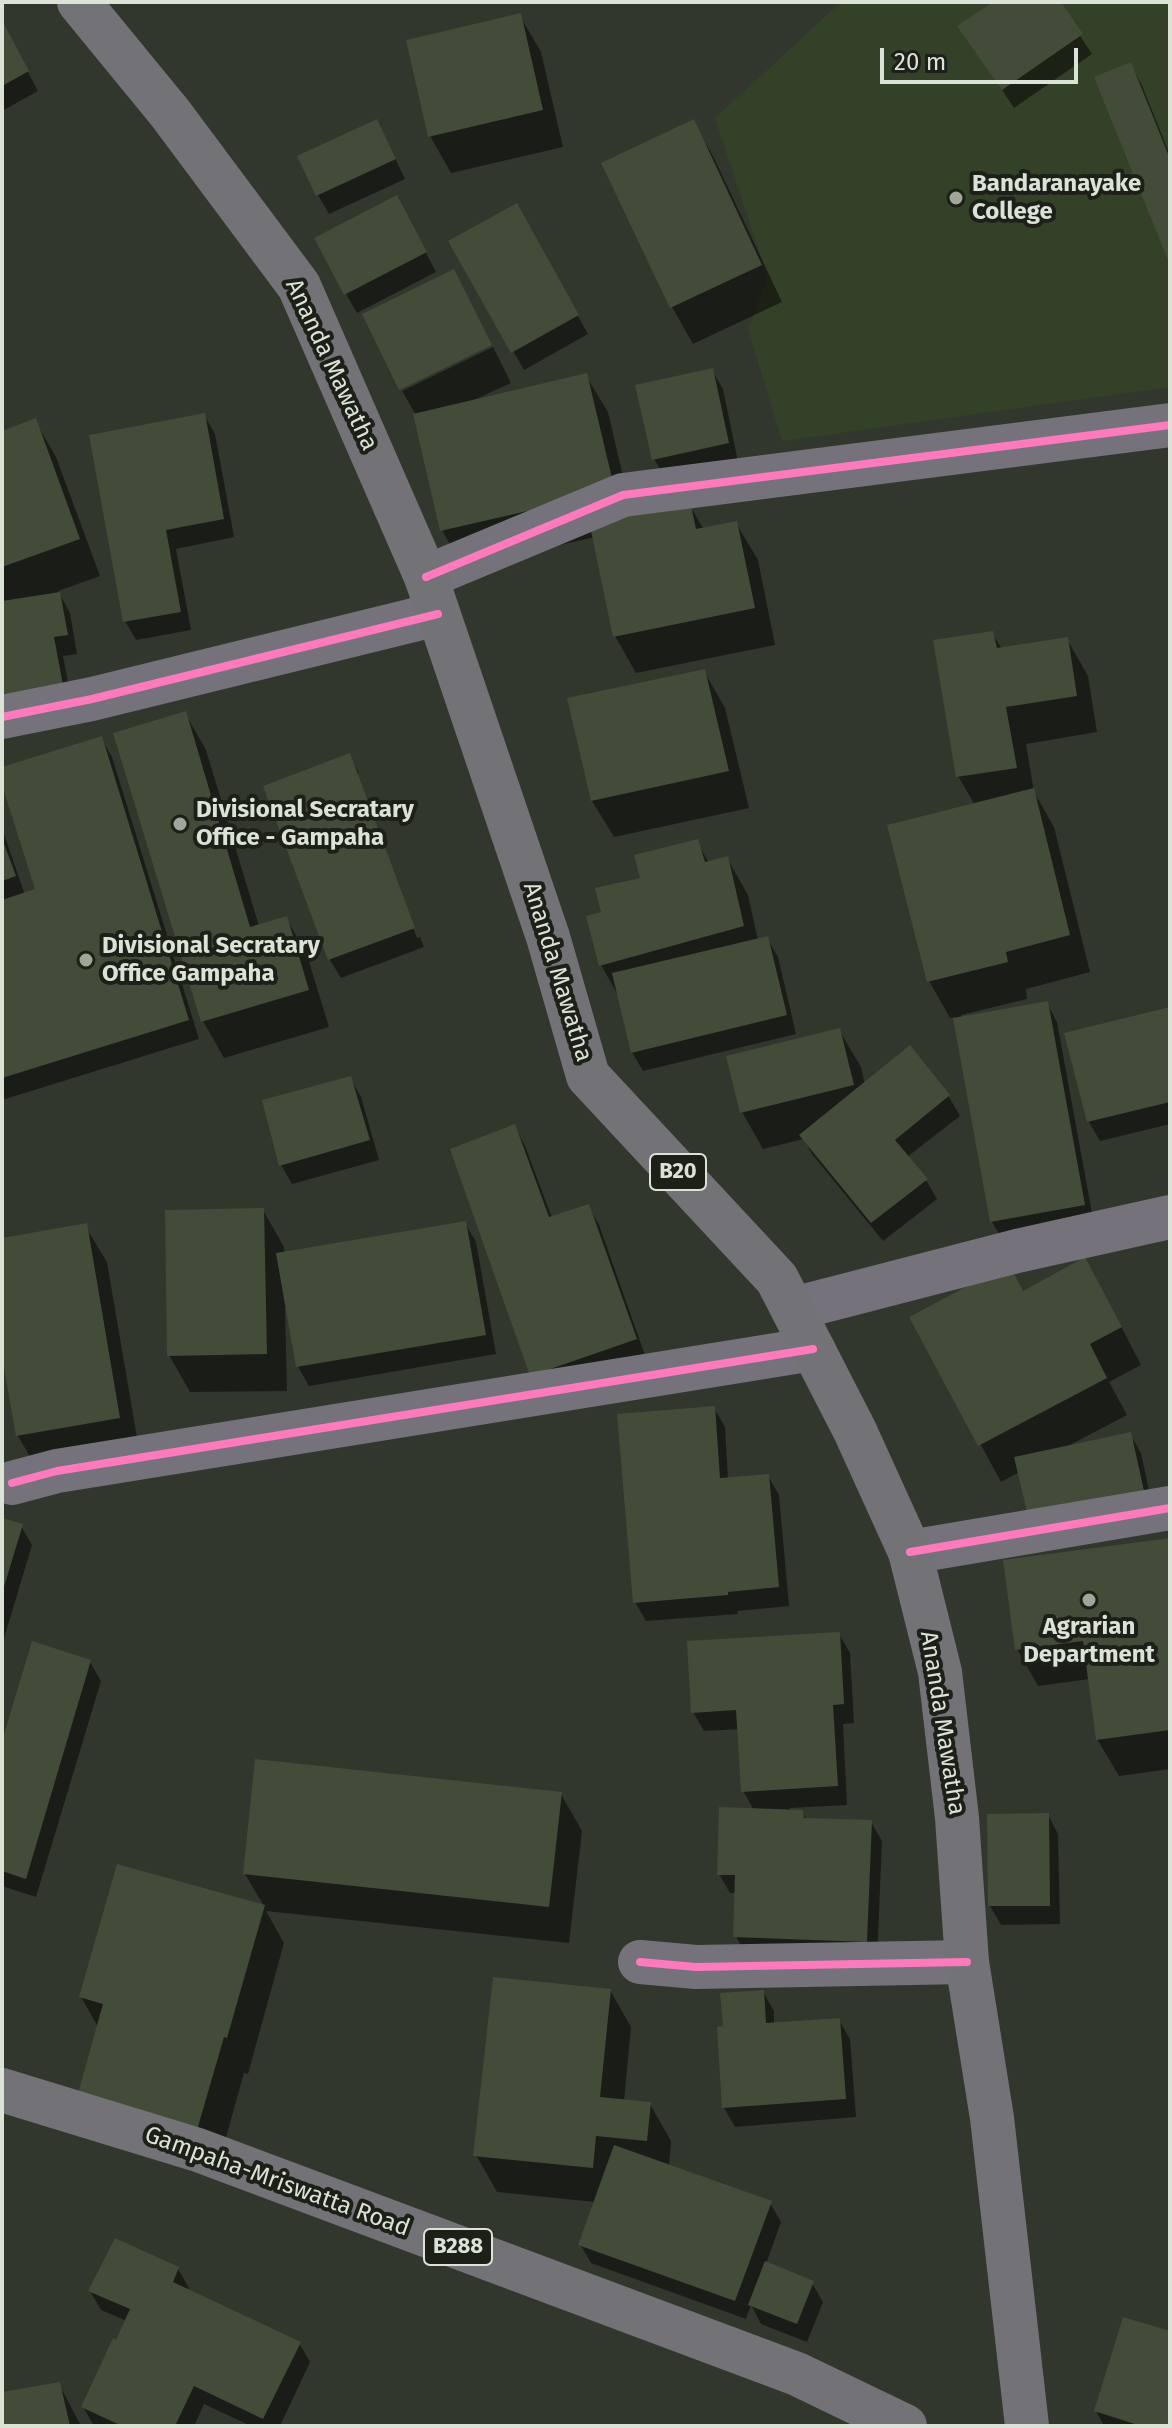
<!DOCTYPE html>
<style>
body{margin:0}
#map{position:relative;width:1172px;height:2428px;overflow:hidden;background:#31372c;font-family:"Fira Sans",sans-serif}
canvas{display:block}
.frame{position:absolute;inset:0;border:4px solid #dbe2d6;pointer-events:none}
.scale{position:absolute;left:880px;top:48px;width:198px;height:36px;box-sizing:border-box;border:4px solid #dbe2d6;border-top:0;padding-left:10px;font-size:24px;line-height:28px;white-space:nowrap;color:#dbe2d6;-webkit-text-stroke:6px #1c2018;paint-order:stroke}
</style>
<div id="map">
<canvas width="1172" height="2428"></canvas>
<div class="frame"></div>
<div class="scale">20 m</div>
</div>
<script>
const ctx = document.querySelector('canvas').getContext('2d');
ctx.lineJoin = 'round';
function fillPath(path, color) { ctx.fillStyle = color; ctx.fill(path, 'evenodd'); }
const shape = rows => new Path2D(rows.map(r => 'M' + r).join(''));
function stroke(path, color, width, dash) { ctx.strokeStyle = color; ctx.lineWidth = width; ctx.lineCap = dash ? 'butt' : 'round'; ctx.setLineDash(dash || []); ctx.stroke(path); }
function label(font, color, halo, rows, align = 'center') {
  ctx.font = font + ' "Fira Sans",sans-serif'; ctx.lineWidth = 8; ctx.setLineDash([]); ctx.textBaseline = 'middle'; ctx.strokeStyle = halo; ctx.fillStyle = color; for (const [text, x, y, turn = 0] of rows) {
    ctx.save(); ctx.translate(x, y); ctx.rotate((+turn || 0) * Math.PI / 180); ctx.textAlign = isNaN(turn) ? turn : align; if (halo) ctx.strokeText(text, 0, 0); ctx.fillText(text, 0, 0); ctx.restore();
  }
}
const built = shape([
 [841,2,1170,2,1170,387,782,441,748,329,768,278,715,118]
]);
const shadow = shape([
 [996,2,1058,2,1092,54,1014,108,960,27],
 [520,16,541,52,563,147,451,173,430,136],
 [2,23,38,91,2,111],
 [1130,64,1141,83,1170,155,1170,260],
 [693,121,714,158,782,302,693,344,672,307,604,163],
 [387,141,405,179,329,214,318,195],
 [516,206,588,334,524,370,451,242],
 [407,217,436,272,357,313,346,294],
 [493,347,511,383,476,399,586,376,608,412,632,515,689,504,704,530,736,523,758,560,775,645,636,673,615,636,595,537,463,567,442,530,416,415,402,391],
 [712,370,723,389,738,462,665,478,654,459],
 [204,415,215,434,234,537,176,549,191,630,136,640,125,621],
 [35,421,56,457,100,576,58,591,70,613,77,654,63,656,72,703,2,716,2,433],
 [992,633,1002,649,1067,639,1088,676,1097,732,1026,744,1034,792,1054,827,1090,972,1026,989,1027,999,961,1015,962,1019,1047,1003,1057,1022,1094,1224,1003,1241,992,1222,955,1017,950,1018,929,981,975,805,958,776],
 [704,671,725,708,749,808,614,837,592,801],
 [185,713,206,750,259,926,286,918,307,955,329,1027,224,1058,203,1021],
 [101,738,112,757,199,1039,2,1100,2,828,25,895,37,891,2,778,2,769],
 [349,756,359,773,355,773,417,938,420,937,424,947,341,978,330,960,265,787],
 [697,842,709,863,727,858,748,895,758,940,767,938,778,957,796,1034,643,1071,632,1052,619,997,601,965,603,913,642,879],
 [1170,1009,1170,1124,1100,1141,1089,1122,1066,1035],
 [839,1030,861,1067,865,1085,910,1048,949,1097,960,1116,907,1157,926,1180,937,1199,883,1241,812,1154,804,1139,763,1149,742,1112],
 [350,1078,361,1097,379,1160,292,1184,281,1165],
 [515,1127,525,1146,552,1218,588,1206,599,1225,646,1358,543,1395],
 [263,1210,284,1247,284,1254,465,1223,476,1242,496,1354,309,1386,298,1367,287,1308,285,1308,287,1391,190,1392,169,1355],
 [85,1226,107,1262,140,1455,39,1472,18,1436,2,1345,2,1240],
 [1023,1293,1106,1297,1141,1365,1109,1382,1127,1415,1068,1446,1130,1434,1141,1453,1153,1510,1019,1472,1001,1482,912,1318],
 [714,1408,725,1427,728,1479,768,1476,779,1495,789,1606,737,1611,738,1614,646,1621,635,1602],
 [2,1520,21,1526,32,1545,2,1645],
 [1170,1540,1170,1769,1119,1776,1097,1739,1090,1679,1038,1686,1017,1649],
 [839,1634,850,1653,854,1723,843,1724,847,1805,790,1808,790,1811,802,1812,807,1820,871,1822,882,1841,877,1961,746,1956,736,1936,736,1893,730,1893,719,1874,754,1810,743,1791,739,1729,704,1731,693,1712],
 [90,1662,101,1681,36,1897,2,1886,2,1748],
 [561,1794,582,1831,569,1943,266,1911,284,1943,248,2074,244,2073,218,2166,98,2027,81,1997,264,1906,245,1874],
 [1048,1815,1058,1834,1060,1924,1001,1925,990,1906],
 [610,1990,631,2027,624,2101,650,2104,671,2141,669,2167,770,2203,781,2222,766,2264,812,2283,823,2302,807,2342,761,2324,751,2305,746,2319,591,2263,580,2244,595,2202,497,2192,476,2155],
 [763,1992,774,2011,774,2024,839,2020,850,2039,856,2117,735,2127,724,2108,725,2028],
 [178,2269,189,2288,188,2291,299,2343,310,2362,280,2426,251,2426,204,2404,194,2426,94,2426,83,2407,127,2321,101,2310,90,2291],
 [1170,2333,1170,2426,1104,2426,1096,2411],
 [59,2384,81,2426,2,2426,2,2394]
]);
const building = shape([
 [993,2,1061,2,1083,34,1002,90,957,26],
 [521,13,543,110,428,137,406,40],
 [2,20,29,71,2,86],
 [1131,62,1170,159,1170,265,1094,77],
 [377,119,396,159,316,196,297,156],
 [694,119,762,265,670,308,601,163],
 [397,195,427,252,344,295,314,238],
 [517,203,579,315,511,353,448,241],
 [454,269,492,345,399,390,362,314],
 [713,368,729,443,652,460,635,385],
 [587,373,615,491,440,531,413,414],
 [205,413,224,519,166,530,181,612,123,622,89,435],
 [36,418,80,539,2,567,2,431],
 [690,501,696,529,737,521,755,608,613,637,589,521],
 [60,592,68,635,54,637,63,685,2,696,2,601],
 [993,631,997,648,1068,637,1077,696,1006,707,1017,768,956,777,933,640],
 [705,669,729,771,591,801,567,698],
 [186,711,250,927,287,916,309,990,201,1022,113,733],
 [102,736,189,1020,2,1078,2,900,35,889,2,785,2,767],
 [350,753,415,928,328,960,263,786],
 [1034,788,1070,935,1006,952,1008,962,927,982,887,825],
 [2,838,16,876,2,881],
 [698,839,705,862,728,856,744,926,599,966,586,916,601,912,595,888,640,878,634,855],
 [768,936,787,1015,631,1053,612,973],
 [1048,1001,1085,1205,990,1222,953,1018],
 [1170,1007,1170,1102,1087,1122,1064,1033],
 [840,1028,854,1085,740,1113,726,1056],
 [910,1045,950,1095,895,1140,928,1179,871,1223,799,1135],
 [351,1076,370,1140,279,1166,262,1100],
 [515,1124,549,1217,589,1204,637,1339,530,1376,450,1149],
 [264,1208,267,1354,167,1356,165,1210],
 [466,1221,486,1335,296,1367,276,1253],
 [87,1223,120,1418,16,1436,2,1357,2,1238],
 [1085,1257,1122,1327,1090,1344,1107,1378,978,1446,909,1317,1009,1264,1023,1291],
 [715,1406,720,1478,769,1474,779,1587,728,1592,728,1595,633,1603,617,1414],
 [1131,1432,1144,1491,1028,1516,1014,1457],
 [2,1518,23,1524,3,1590,2,1590],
 [1170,1538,1170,1730,1096,1740,1083,1641,1015,1650,1003,1560],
 [840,1632,844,1704,833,1705,838,1786,741,1792,736,1710,691,1713,687,1641],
 [32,1641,91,1660,26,1879,2,1871,2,1741],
 [255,1759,562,1792,549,1907,243,1874],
 [719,1807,803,1810,804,1818,872,1820,867,1942,733,1937,735,1875,717,1875],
 [1049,1813,1050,1906,988,1906,987,1814],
 [117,1864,265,1905,227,2038,224,2037,197,2130,77,2097,103,2004,79,1997],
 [493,1977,611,1989,600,2097,651,2102,647,2141,596,2136,593,2168,473,2156],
 [764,1990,766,2023,840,2018,846,2099,722,2108,717,2027,723,2026,720,1993],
 [614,2145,772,2201,735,2301,578,2245],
 [115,2238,179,2267,173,2282,301,2342,263,2419,194,2386,175,2426,122,2426,81,2407,113,2338,116,2340,130,2309,88,2291],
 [765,2261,814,2281,797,2324,748,2305],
 [1123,2317,1170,2331,1170,2426,1141,2426,1094,2411],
 [60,2382,70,2426,2,2426,2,2392]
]);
const minor = shape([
 [426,577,623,495,1170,425],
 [2,717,92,699,438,614],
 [793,1309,1017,1251,1170,1217],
 [12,1483,57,1471,813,1349],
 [910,1552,1170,1508],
 [640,1962,696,1967,967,1962]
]);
const major = shape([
 [79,2,170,113,299,286,426,577,548,937,588,1076,777,1279,855,1431,910,1552,940,1672,957,1818,967,1962,992,2118,1027,2426],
 [2,2090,198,2150,797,2374,905,2426]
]);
const cycleway = shape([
 [426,577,623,495,1170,425],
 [2,717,92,699,438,614],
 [12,1483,57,1471,813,1349],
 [910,1552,1170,1508],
 [640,1962,696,1967,967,1962]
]);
const markers = [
 [956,198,8,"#a0a69a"],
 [180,824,8,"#a0a69a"],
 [86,960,8,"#a0a69a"],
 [1089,1600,8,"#a0a69a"]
];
const shields = [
 [678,1172,56],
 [458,2247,68]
];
const shieldNames = [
 ["B20",678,1172],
 ["B288",458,2247]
];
const poiNames = [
 ["Bandaranayake",972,184],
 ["College",972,212],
 ["Divisional Secratary",196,810],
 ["Office - Gampaha",196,838],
 ["Divisional Secratary",102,946],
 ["Office Gampaha",102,974],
 ["Agrarian",1089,1627,"center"],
 ["Department",1089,1655,"center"]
];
const streetNames = [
 ["Ananda Mawatha",331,365,65],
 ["Ananda Mawatha",557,972,73],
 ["Ananda Mawatha",942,1723,81],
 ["Gampaha-Mriswatta Road",277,2182,20]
];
fillPath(built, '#344129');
fillPath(shadow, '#0007');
fillPath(building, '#434c38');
stroke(minor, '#75727c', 44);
stroke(major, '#727277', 44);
stroke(cycleway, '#fd7abc', 8);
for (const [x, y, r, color] of markers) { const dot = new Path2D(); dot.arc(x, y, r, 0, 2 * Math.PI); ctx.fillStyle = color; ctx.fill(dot); stroke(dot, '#1c2018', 3); }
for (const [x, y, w] of shields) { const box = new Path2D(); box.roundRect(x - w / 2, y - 18, w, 36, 6); ctx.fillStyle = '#1c2018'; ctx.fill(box); stroke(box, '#dbe2d6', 2); }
label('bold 22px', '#dbe2d6', null, shieldNames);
label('bold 24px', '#dbe2d6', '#1c2018', poiNames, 'left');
label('24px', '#dbe2d6', '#1c2018', streetNames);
</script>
